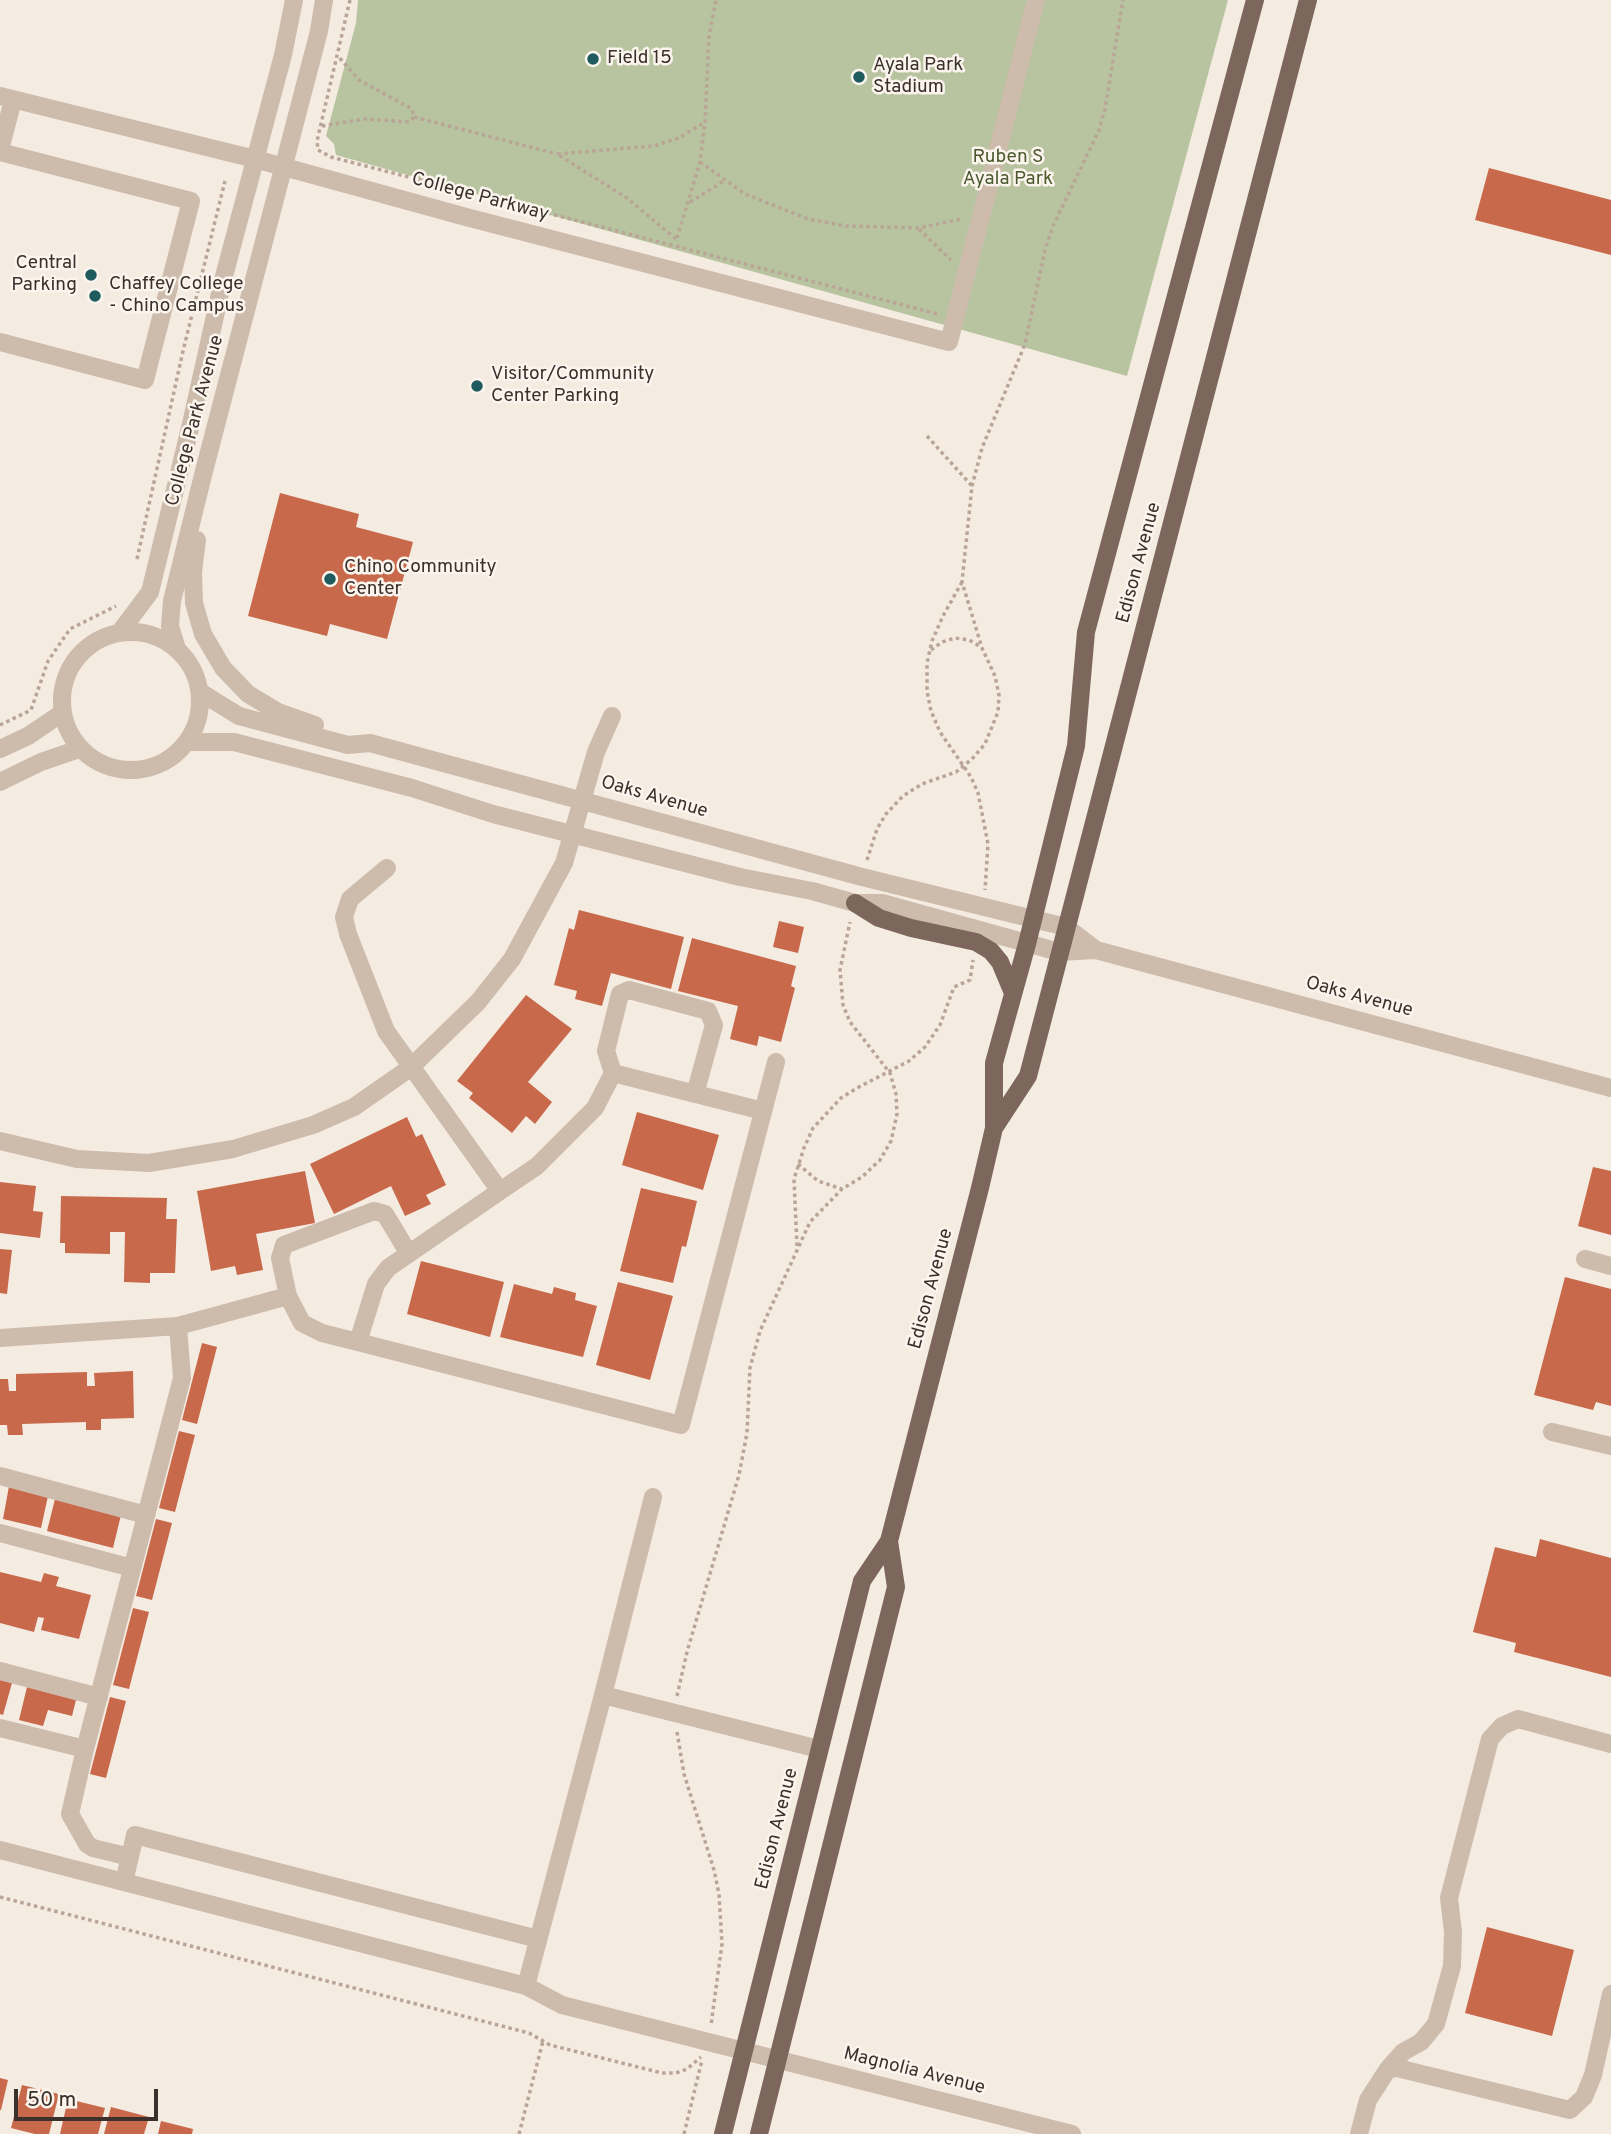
<!DOCTYPE html>
<style>
body{margin:0}
#map{position:relative;width:1611px;height:2134px;overflow:hidden;background:#f4ebe1;font-family:Overpass,sans-serif}
canvas{display:block}
.scale{position:absolute;left:14px;top:2089px;width:144px;height:32px;box-sizing:border-box;border:4px solid #3b302b;border-top:0;padding-left:9px;font-size:21px;line-height:24px;white-space:nowrap;color:#3b302b;-webkit-text-stroke:5px #fbf5ee;paint-order:stroke}
</style>
<div id="map">
<canvas width="1611" height="2134"></canvas>
<div class="scale">50 m</div>
</div>
<script>
const ctx = document.querySelector('canvas').getContext('2d');
ctx.lineJoin = 'round';
function fillPath(path, color) { ctx.fillStyle = color; ctx.fill(path, 'evenodd'); }
const shape = rows => new Path2D(rows.map(r => 'M' + r).join(''));
function stroke(path, color, width, dash) { ctx.strokeStyle = color; ctx.lineWidth = width; ctx.lineCap = dash ? 'butt' : 'round'; ctx.setLineDash(dash || []); ctx.stroke(path); }
function label(font, color, halo, rows, align = 'center') {
  ctx.font = font + ' Overpass,sans-serif'; ctx.lineWidth = 5; ctx.setLineDash([]); ctx.textBaseline = 'middle'; ctx.strokeStyle = halo; ctx.fillStyle = color; for (const [text, x, y, turn = 0] of rows) {
    ctx.save(); ctx.translate(x, y); ctx.rotate((+turn || 0) * Math.PI / 180); ctx.textAlign = isNaN(turn) ? turn : align; if (halo) ctx.strokeText(text, 0, 0); ctx.fillText(text, 0, 0); ctx.restore();
  }
}
const green = shape([
 [358,0,1228,0,1127,376,336,155,334,144,326,136,356,23]
]);
const building = shape([
 [1489,168,1611,200,1611,255,1475,220],
 [280,493,359,514,356,527,413,542,387,639,330,624,327,636,248,616],
 [579,910,684,937,671,989,611,973,602,1006,575,999,577,991,554,985,569,928,574,930],
 [779,921,804,927,798,953,773,947],
 [692,938,796,966,791,986,795,988,781,1042,759,1036,757,1046,730,1039,738,1006,678,991],
 [526,995,572,1029,528,1082,552,1102,535,1124,526,1116,512,1133,469,1098,473,1093,457,1081],
 [637,1112,719,1135,703,1190,622,1165],
 [407,1117,416,1137,422,1134,446,1185,426,1195,431,1204,405,1216,391,1186,334,1214,310,1164],
 [1593,1167,1611,1171,1611,1235,1578,1226],
 [305,1171,315,1223,256,1234,263,1270,237,1275,235,1266,211,1271,197,1191],
 [0,1182,36,1186,33,1211,43,1212,40,1238,0,1233],
 [641,1188,697,1201,686,1247,682,1246,673,1283,620,1271],
 [61,1196,167,1198,166,1219,177,1219,175,1273,150,1273,150,1283,124,1282,125,1232,110,1232,110,1254,65,1253,65,1243,60,1243],
 [0,1249,12,1250,7,1294,0,1293],
 [421,1261,504,1282,490,1337,407,1314],
 [1565,1277,1611,1289,1611,1406,1596,1402,1593,1410,1534,1395],
 [618,1282,673,1296,650,1380,596,1365],
 [514,1284,552,1294,554,1287,576,1293,575,1300,597,1306,583,1357,500,1337],
 [202,1343,217,1347,197,1424,182,1420],
 [133,1371,134,1418,101,1419,101,1430,86,1430,86,1422,22,1424,23,1435,8,1435,7,1425,0,1425,0,1379,8,1379,9,1391,16,1391,16,1374,87,1372,87,1386,95,1386,94,1373],
 [179,1431,195,1435,175,1512,159,1508],
 [9,1486,48,1496,41,1528,3,1519],
 [55,1499,121,1515,113,1548,47,1531],
 [156,1519,172,1523,152,1600,136,1596],
 [1540,1539,1611,1558,1611,1677,1514,1652,1516,1643,1473,1632,1495,1547,1536,1557],
 [0,1572,41,1582,44,1573,59,1577,56,1586,91,1595,79,1639,41,1630,44,1618,38,1617,34,1632,0,1623],
 [133,1608,149,1612,129,1689,113,1685],
 [0,1680,12,1683,3,1715,0,1714],
 [27,1687,76,1700,72,1716,48,1710,43,1726,19,1720],
 [110,1697,126,1701,106,1778,90,1774],
 [1487,1927,1574,1950,1552,2036,1465,2013],
 [0,2078,8,2080,1,2110,0,2110],
 [22,2085,59,2094,49,2134,35,2134,11,2128],
 [68,2099,105,2108,98,2134,60,2134],
 [111,2107,149,2117,144,2134,104,2134],
 [161,2121,193,2129,192,2134,158,2134]
]);
const path = shape([
 [350,0,317,141,318,150,331,157,938,314],
 [414,117,557,154],
 [322,126,364,119,409,122,414,117,412,109,359,80,338,56],
 [700,162,745,194,808,219,846,226,919,228,961,219],
 [690,202,724,181],
 [919,229,951,260],
 [677,238,700,162,705,122,709,36,716,0],
 [676,239,627,198,557,154,654,146,679,138,705,122],
 [927,436,972,486],
 [137,559,183,351,225,181],
 [962,582,943,616,932,641,927,663,927,691,931,711,940,732,971,777,978,793,988,844,985,890],
 [931,650,942,642,955,638,969,640,981,647],
 [0,725,31,710,48,661,70,629,116,606],
 [867,860,877,829,886,814,903,796,922,784,956,772,972,759,985,744,998,712,999,695,995,676,982,648,962,582,972,486,982,448,1025,344,1045,250,1053,226,1099,130,1105,109,1123,0],
 [798,1164,818,1181,842,1189],
 [797,1246,794,1179,804,1148,813,1128,841,1098,857,1088,909,1061,925,1047,940,1025,954,987,970,980,973,960],
 [677,1696,687,1652,739,1475,747,1433,750,1368,760,1331,810,1222,842,1189,862,1177,880,1160,891,1141,897,1114,896,1094,890,1073,850,1022,843,1005,840,970,850,922],
 [677,1732,684,1774,714,1870,719,1894,722,1944,711,2025],
 [0,1897,529,2033,550,2045,662,2073,676,2073,687,2069,701,2057],
 [519,2134,543,2041],
 [684,2134,702,2060]
]);
const minor = shape([
 [0,96,255,159,466,217,949,342,1036,0],
 [0,150,13,100],
 [0,152,191,201,145,380,0,342],
 [197,540,193,572,194,603,203,634,223,668,248,694,278,712,315,725],
 '62 701a69 69 0 1 1 138 0a69 69 0 1 1-138 0Z',
 [120,632,150,592,191,424,223,280,283,55,294,0],
 [177,649,170,626,172,601,204,471,319,31,324,0],
 [200,692,239,716,348,745,370,743,862,877,1066,927,1096,950],
 [187,742,234,742,412,788,493,814,740,877,812,891,855,903,882,903,1059,952,1096,950,1611,1088],
 [0,749,28,736,62,713],
 [0,782,41,762,79,749],
 [387,868,350,899,344,917,348,934,386,1031,500,1191,388,1268,376,1284,358,1342,681,1425,776,1062],
 [613,1073,606,1051,620,994,629,990,708,1011,714,1025,695,1094],
 [0,1141,77,1159,149,1163,233,1149,313,1125,354,1107,410,1068,478,1002,512,959,564,863,596,752,612,716],
 [500,1191,537,1166,595,1108,613,1073,763,1111],
 [1585,1259,1611,1266],
 [288,1296,280,1258,284,1245,374,1211,385,1214,409,1254],
 [178,1326,288,1296,302,1323,322,1333,358,1342],
 [0,1338,178,1326,182,1378,85,1749,0,1728],
 [1552,1432,1611,1446],
 [0,1476,146,1515],
 [0,1533,132,1568],
 [0,1671,99,1697],
 [603,1695,819,1749],
 [85,1749,70,1814,87,1844,93,1848,130,1857],
 [0,1850,526,1986,562,2005,1072,2134],
 [124,1882,135,1835,538,1939],
 [526,1986,603,1695,653,1497],
 [1388,2069,1397,2068,1570,2110,1584,2097,1593,2075,1611,1994],
 [1359,2134,1368,2100,1388,2069,1403,2052,1421,2042,1436,2024,1452,1966,1453,1932,1449,1898,1490,1739,1502,1726,1518,1719,1611,1744]
]);
const major = shape([
 [855,903,879,918,911,928,976,942,991,951,1000,962,1013,993],
 [994,1128,1028,1076,1308,0],
 [723,2134,862,1581,889,1541,980,1188,994,1128,994,1063,1027,944,1076,746,1086,632,1255,0],
 [759,2134,896,1587,889,1541]
]);
const markers = [
 [593,59,7,"#1f5a5e"],
 [859,77,7,"#1f5a5e"],
 [91,275,7,"#1f5a5e"],
 [95,296,7,"#1f5a5e"],
 [477,386,7,"#1f5a5e"],
 [330,579,7,"#1f5a5e"]
];
const poiNames = [
 ["Field 15",607,59],
 ["Ayala Park",873,66],
 ["Stadium",873,88],
 ["Central",77,264,"right"],
 ["Parking",77,286,"right"],
 ["Chaffey College",109,285],
 ["- Chino Campus",109,307],
 ["Visitor/Community",491,375],
 ["Center Parking",491,397],
 ["Chino Community",344,568],
 ["Center",344,590]
];
const parkNames = [
 ["Ruben S",1008,158],
 ["Ayala Park",1008,180]
];
const streetNames = [
 ["College Parkway",480,198,15],
 ["College Park Avenue",196,421,-75],
 ["Edison Avenue",1140,563,-75],
 ["Oaks Avenue",654,798,16],
 ["Oaks Avenue",1359,998,15],
 ["Edison Avenue",932,1289,-75],
 ["Edison Avenue",778,1829,-76],
 ["Magnolia Avenue",914,2072,14]
];
fillPath(green, '#b8c4a0');
fillPath(building, '#c8694b');
stroke(path, '#b9a596', 3.5, [3.5, 3.5]);
stroke(minor, '#cdbbac', 18);
stroke(major, '#7d675c', 18);
for (const [x, y, r, color] of markers) { const dot = new Path2D(); dot.arc(x, y, r, 0, 2 * Math.PI); ctx.fillStyle = color; ctx.fill(dot); stroke(dot, '#fbf5ee', 2.5); }
label('19px', '#3b302b', '#fbf5ee', poiNames, 'left');
label('19px', '#4a5a2e', '#fbf5ee', parkNames);
label('19px', '#3b302b', '#fbf5ee', streetNames);
</script>
